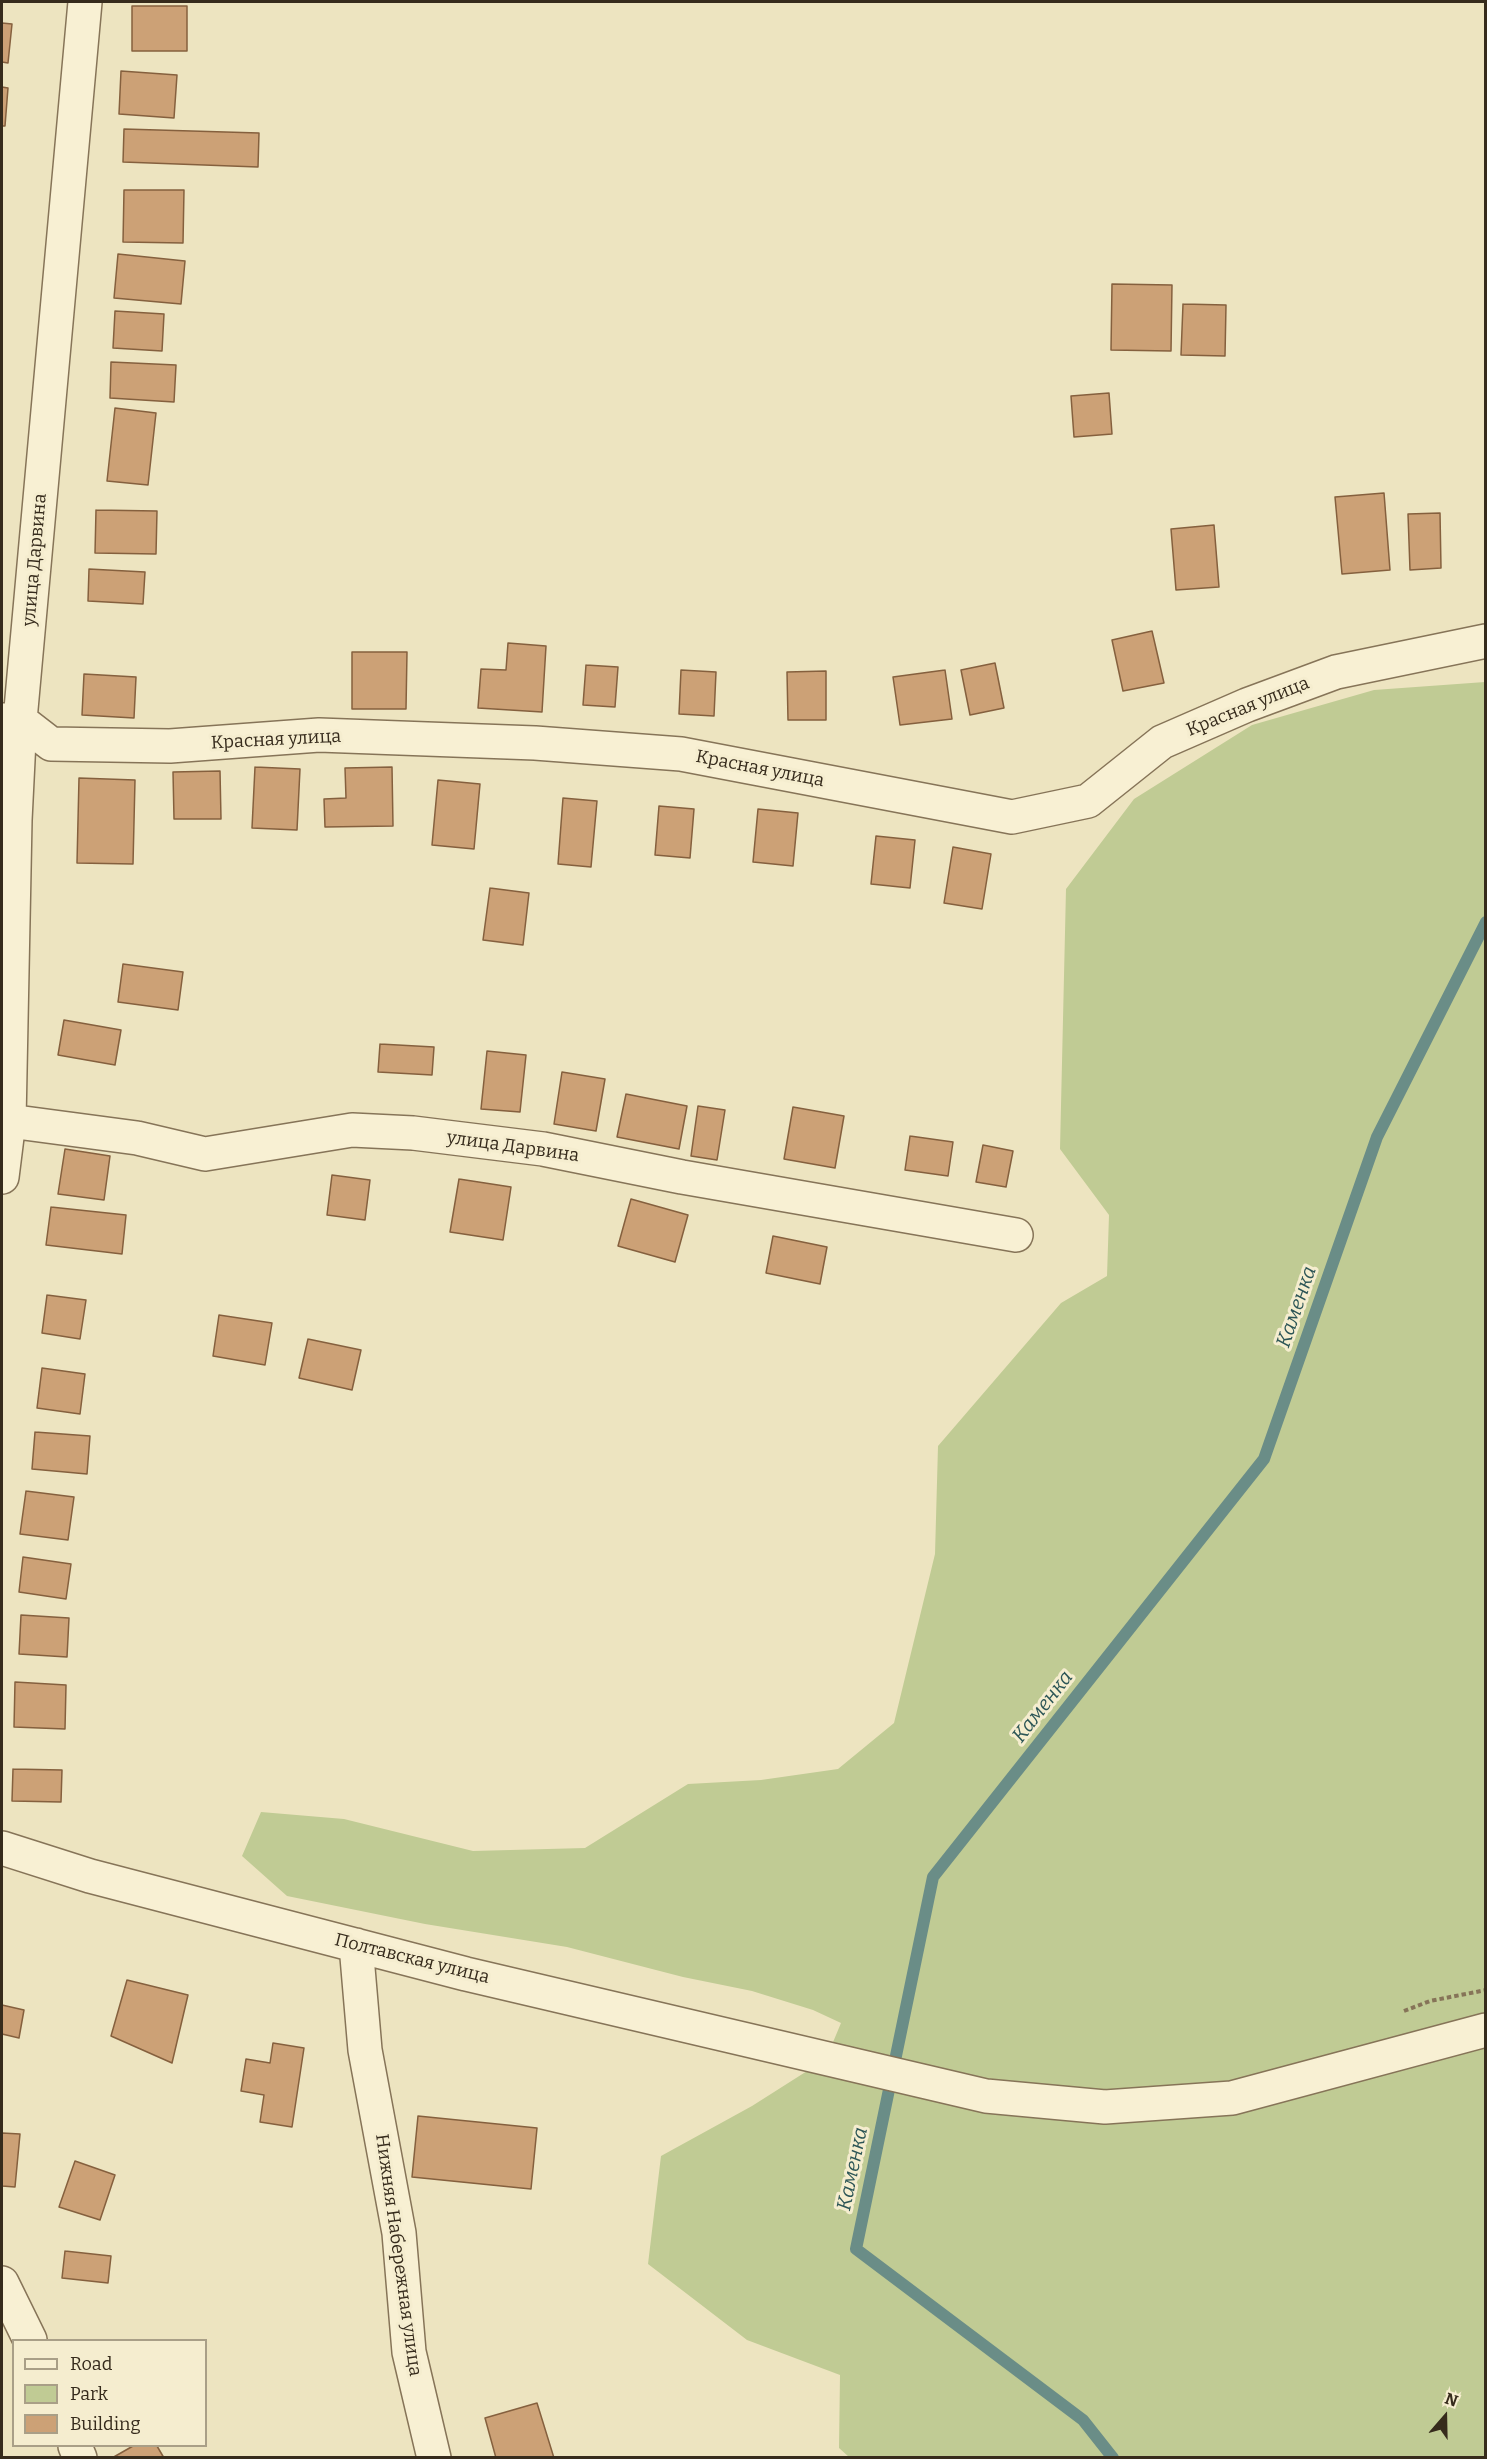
<!DOCTYPE html>
<meta charset="utf-8">
<style>
body{margin:0}
#map{position:relative;width:1487px;height:2459px;overflow:hidden;background:#ede4c0;font-family:Bitter,serif}
canvas{display:block}
.frame{position:absolute;inset:0;border:3px solid #362b1c;pointer-events:none}
.legend{position:absolute;left:12px;top:2339px;width:195px;height:108px;box-sizing:border-box;background:#f5edcf;border:2px solid #a99f87;margin:0;padding:8px 10px;list-style:none;font-size:18px;color:#362b1c}
.legend li{display:flex;align-items:center;gap:12px;height:30px}
.legend b{width:30px;border:2px solid #a99f87}
.north{position:absolute;left:1415px;top:2387px;width:60px;height:60px;-webkit-text-stroke:4px #f5edcf;paint-order:stroke;rotate:20deg;font-size:16px;font-weight:700;line-height:24px;text-align:center;color:#362b1c}
.north::after{content:'';display:block;margin:auto;width:21px;height:27px;background:#362b1c;clip-path:polygon(50% 0,100% 100%,50% 72%,0 100%)}
</style>
<div id="map">
<canvas width="1487" height="2459"></canvas>
<div class="frame"></div>
<ul class="legend">
<li><b style="height:8px;background:#f8f0d3"></b>Road</li>
<li><b style="height:16px;background:#c0cb94"></b>Park</li>
<li><b style="height:16px;background:#cca176"></b>Building</li>
</ul>
<div class="north">N</div>
</div>
<script>
const ctx = document.querySelector('canvas').getContext('2d');
ctx.lineJoin = 'round';
function fillPath(path, color) { ctx.fillStyle = color; ctx.fill(path, 'evenodd'); }
const shape = rows => new Path2D(rows.map(r => 'M' + r).join(''));
function stroke(path, color, width, dash) { ctx.strokeStyle = color; ctx.lineWidth = width; ctx.lineCap = dash ? 'butt' : 'round'; ctx.setLineDash(dash || []); ctx.stroke(path); }
function label(font, color, halo, rows, align = 'center') {
  ctx.font = font + ' Bitter,serif'; ctx.lineWidth = 6; ctx.setLineDash([]); ctx.textBaseline = 'middle'; ctx.strokeStyle = halo; ctx.fillStyle = color; for (const [text, x, y, turn = 0] of rows) {
    ctx.save(); ctx.translate(x, y); ctx.rotate((+turn || 0) * Math.PI / 180); ctx.textAlign = isNaN(turn) ? turn : align; if (halo) ctx.strokeText(text, 0, 0); ctx.fillText(text, 0, 0); ctx.restore();
  }
}
const green = shape([
 [1485,682,1485,2457,849,2457,839,2448,840,2375,747,2340,648,2264,661,2156,752,2106,826,2059,841,2023,813,2010,752,1991,683,1977,567,1947,425,1924,287,1896,242,1856,261,1812,344,1819,473,1851,585,1848,688,1784,761,1780,838,1769,894,1723,935,1554,938,1446,1061,1303,1107,1276,1109,1215,1060,1149,1066,889,1134,799,1252,725,1374,690]
]);
const stream = shape([
 [1113,2458,1083,2420,856,2249,933,1877,1264,1459,1377,1137,1486,922]
]);
const building = shape([
 [132,6,187,6,187,51,132,51,132,6],
 [2,23,12,24,8,63,2,62,2,23],
 [121,71,177,75,174,118,119,114,121,71],
 [2,87,8,88,5,126,2,126,2,87],
 [124,129,259,133,258,167,123,162,124,129],
 [124,190,184,190,183,243,123,242,124,190],
 [118,254,185,261,181,304,114,298,118,254],
 [1112,284,1172,285,1171,351,1111,350,1112,284],
 [1183,304,1226,305,1225,356,1181,355,1183,304],
 [115,311,164,314,162,351,113,348,115,311],
 [111,362,176,365,174,402,110,398,111,362],
 [1109,393,1112,434,1074,437,1071,396,1109,393],
 [115,408,156,413,148,485,107,481,115,408],
 [1384,493,1390,570,1342,574,1335,497,1384,493],
 [96,510,157,511,156,554,95,553,96,510],
 [1440,513,1441,568,1410,570,1408,514,1440,513],
 [1214,525,1219,587,1176,590,1171,529,1214,525],
 [89,569,145,572,143,604,88,601,89,569],
 [1152,631,1164,683,1123,691,1112,640,1152,631],
 [508,643,546,646,542,712,478,708,481,669,506,670,508,643],
 [352,652,407,652,406,709,352,709,352,652],
 [995,663,1004,708,970,715,961,670,995,663],
 [586,665,618,667,615,707,583,705,586,665],
 [681,670,716,672,714,716,679,714,681,670],
 [945,670,952,719,900,725,893,677,945,670],
 [826,671,826,720,788,720,787,672,826,671],
 [84,674,136,677,134,718,82,715,84,674],
 [255,767,300,769,297,830,252,828,255,767],
 [392,767,393,826,325,827,324,799,346,798,345,768,392,767],
 [220,771,221,819,174,819,173,772,220,771],
 [79,778,135,780,133,864,77,863,79,778],
 [438,780,480,784,474,849,432,845,438,780],
 [563,798,597,801,591,867,558,864,563,798],
 [659,806,694,809,690,858,655,855,659,806],
 [758,809,798,813,793,866,753,862,758,809],
 [876,836,915,840,910,888,871,884,876,836],
 [953,847,991,854,982,909,944,903,953,847],
 [490,888,529,893,523,945,483,940,490,888],
 [123,964,183,972,178,1010,118,1002,123,964],
 [64,1020,121,1030,115,1065,58,1055,64,1020],
 [380,1044,434,1047,432,1075,378,1072,380,1044],
 [487,1051,526,1055,520,1112,481,1109,487,1051],
 [562,1072,605,1079,596,1131,554,1124,562,1072],
 [626,1094,687,1106,679,1149,617,1137,626,1094],
 [698,1106,725,1110,717,1160,691,1156,698,1106],
 [793,1107,844,1116,835,1168,784,1159,793,1107],
 [910,1136,953,1142,948,1176,905,1170,910,1136],
 [983,1145,1013,1151,1006,1187,976,1182,983,1145],
 [65,1149,110,1156,104,1200,58,1194,65,1149],
 [332,1175,370,1180,365,1220,327,1215,332,1175],
 [459,1179,511,1187,503,1240,450,1232,459,1179],
 [631,1199,688,1215,675,1262,618,1246,631,1199],
 [51,1207,126,1215,122,1254,46,1245,51,1207],
 [773,1236,827,1247,820,1284,766,1273,773,1236],
 [47,1295,86,1300,80,1339,42,1333,47,1295],
 [219,1315,272,1323,265,1365,213,1356,219,1315],
 [308,1339,361,1350,352,1390,299,1378,308,1339],
 [42,1368,85,1374,80,1414,37,1408,42,1368],
 [35,1432,90,1436,87,1474,32,1469,35,1432],
 [26,1491,74,1497,68,1540,20,1534,26,1491],
 [23,1557,71,1564,66,1599,19,1592,23,1557],
 [21,1615,69,1618,67,1657,19,1654,21,1615],
 [15,1682,66,1685,65,1729,14,1727,15,1682],
 [13,1769,62,1770,61,1802,12,1801,13,1769],
 [127,1980,188,1995,172,2063,111,2036,127,1980],
 [2,2005,24,2010,19,2038,2,2034,2,2005],
 [273,2043,304,2048,292,2127,260,2122,264,2095,241,2091,246,2059,270,2063,273,2043],
 [418,2116,537,2128,531,2189,412,2177,418,2116],
 [2,2133,20,2134,15,2187,2,2186,2,2133],
 [75,2161,115,2175,100,2220,59,2207,75,2161],
 [65,2251,111,2256,108,2283,62,2278,65,2251],
 [537,2403,554,2458,496,2458,485,2418,537,2403],
 [133,2446,157,2446,164,2458,112,2458,133,2446]
]);
const path = shape([
 [1404,2011,1430,2001,1486,1990]
]);
const minor = shape([
 [2,720,20,720,51,744,170,746,319,735,535,743,681,754,1012,817,1088,801,1162,742,1247,705,1336,672,1486,641],
 [9,1121,137,1138,205,1154,352,1130,413,1133,543,1149,682,1177,1016,1235],
 [2,1177,9,1121,15,820,20,720,85,2],
 [2,1848,90,1876,466,1974,986,2096,1105,2107,1232,2098,1486,2030],
 [356,1945,365,2050,399,2233,409,2352,434,2458],
 [2,2283,30,2340],
 [75,2446,80,2458]
]);
const streetNames = [
 ["улица Дарвина",35,560,-85],
 ["Красная улица",1248,707,-22],
 ["Красная улица",276,740,-3],
 ["Красная улица",760,769,11],
 ["улица Дарвина",513,1147,8],
 ["Полтавская улица",412,1959,14],
 ["Нижняя Набережная улица",398,2255,82]
];
const waterNames = [
 ["Каменка",1297,1307,-71],
 ["Каменка",1043,1707,-52],
 ["Каменка",853,2169,-78]
];
fillPath(green, '#c0cb94');
stroke(stream, '#6a8d87', 12);
fillPath(building, '#cca176');
stroke(building, '#85603e', 1.5);
stroke(minor, '#867458', 36);
stroke(path, '#867458', 4, [4.5, 3]);
stroke(minor, '#f8f0d3', 33);
label('18px', '#362b1c', '#f5edcf', streetNames);
label('italic 20px', '#2c5556', '#f5edcf', waterNames);
</script>
